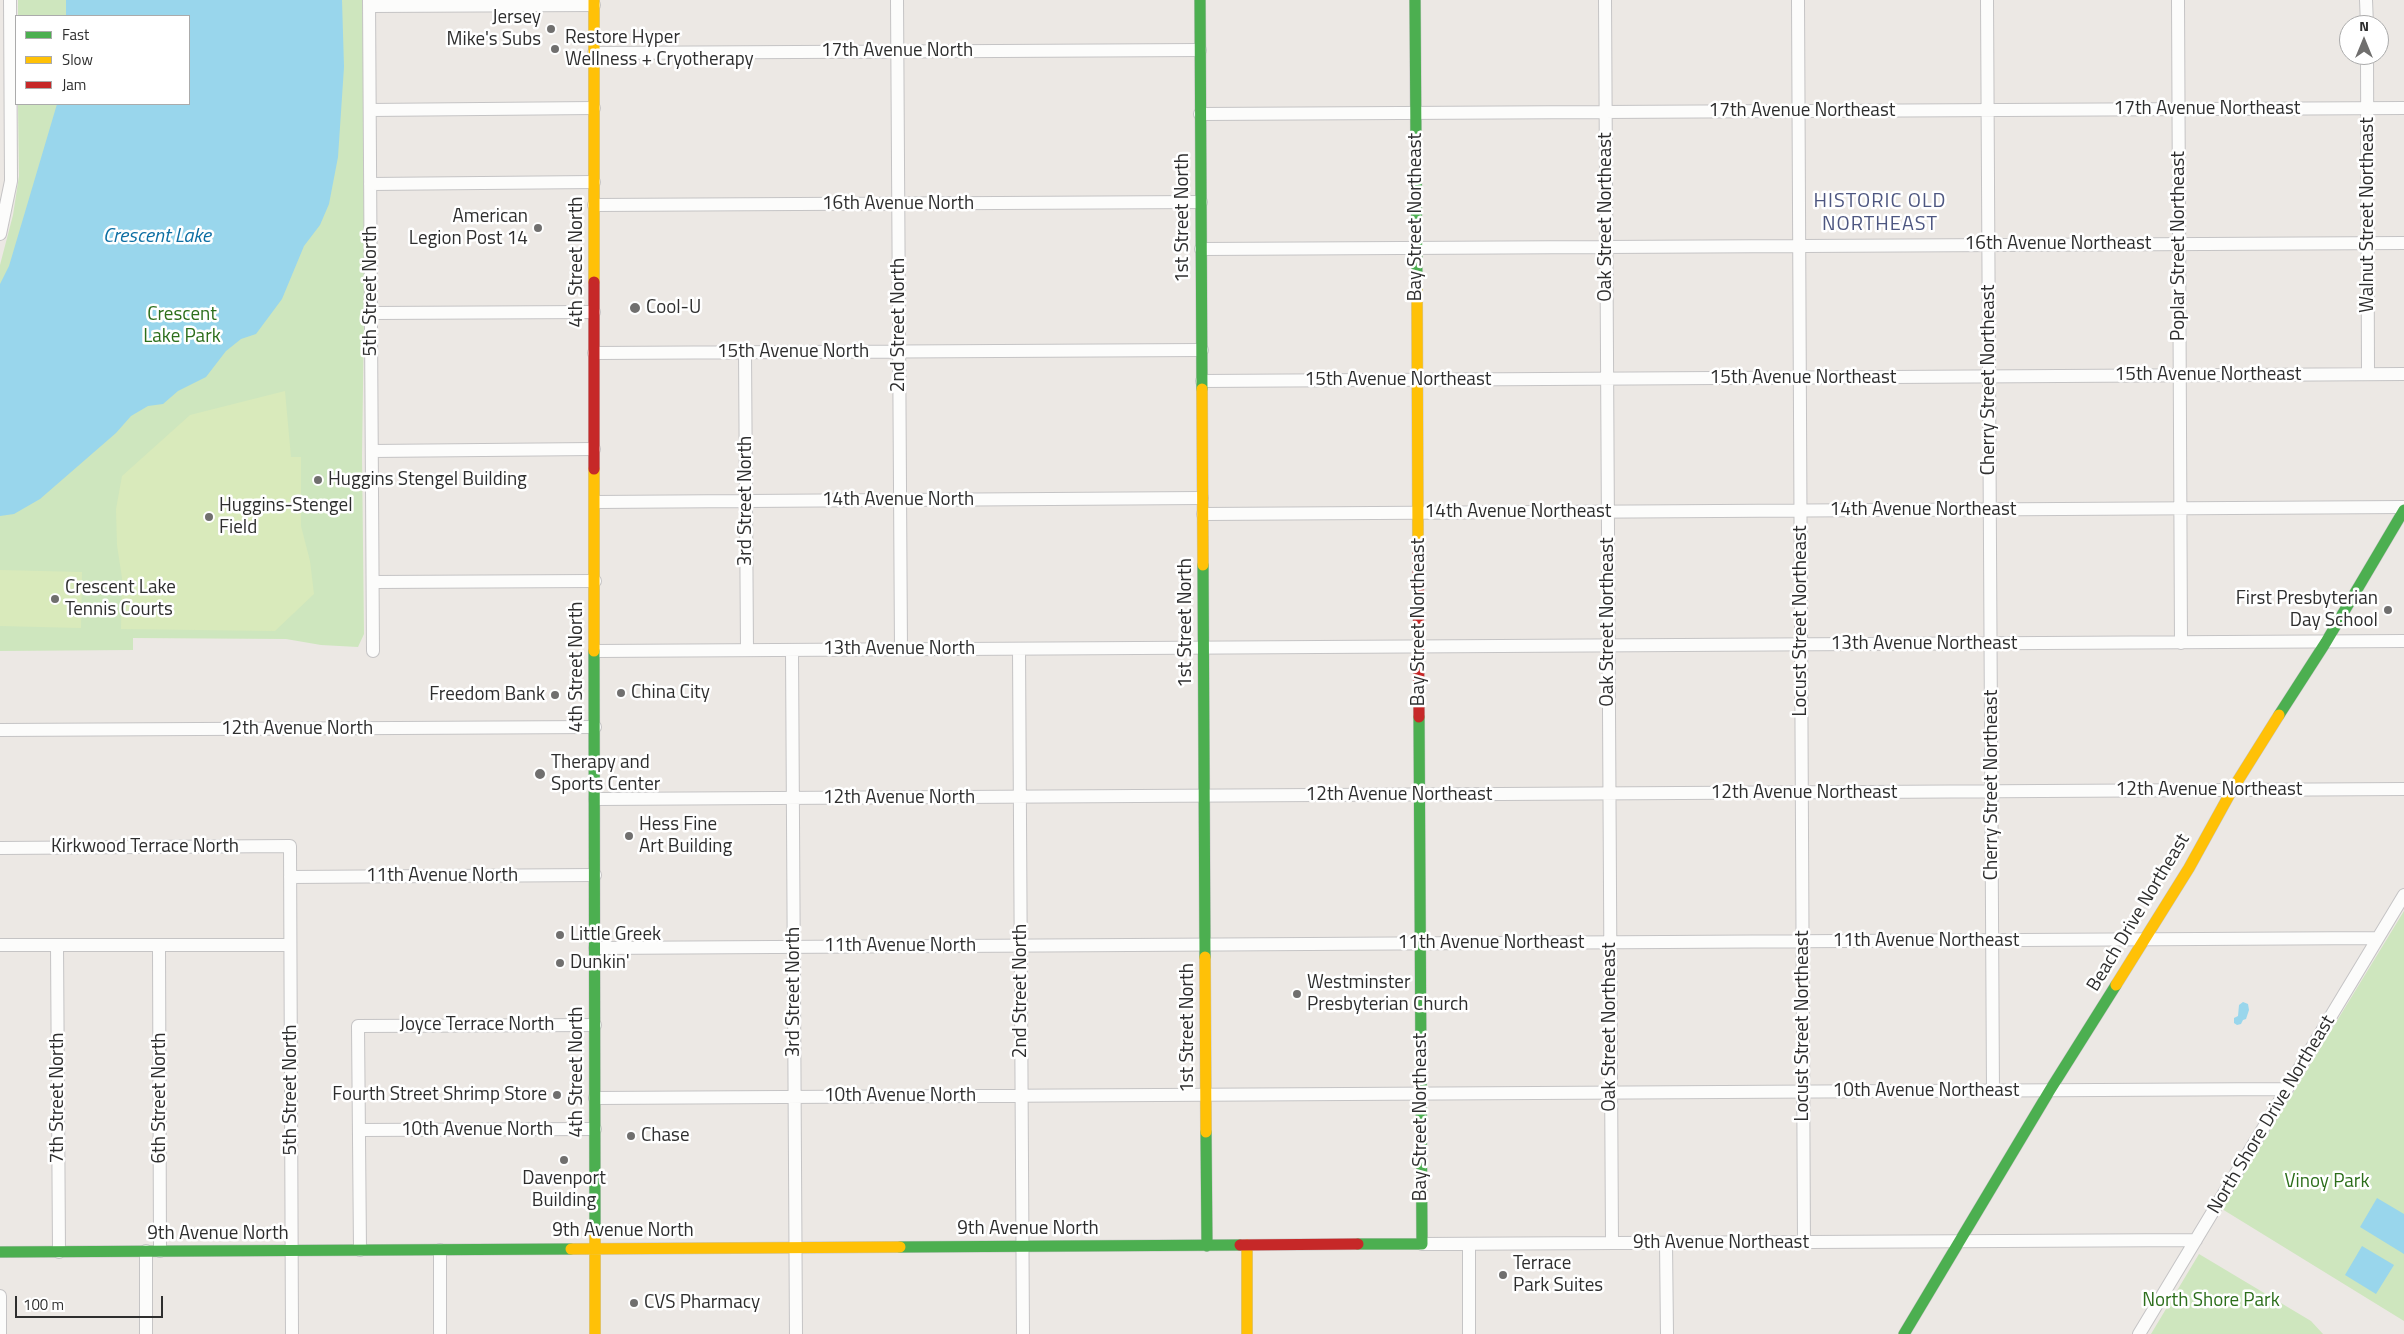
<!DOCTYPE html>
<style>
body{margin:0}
#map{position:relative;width:2404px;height:1334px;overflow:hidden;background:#ece8e4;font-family:"Titillium Web",sans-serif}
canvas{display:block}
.legend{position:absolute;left:15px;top:15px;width:175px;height:90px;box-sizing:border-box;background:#fff;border:1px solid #ababab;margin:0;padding:6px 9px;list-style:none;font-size:15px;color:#2e2e2e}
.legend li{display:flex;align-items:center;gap:10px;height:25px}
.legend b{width:25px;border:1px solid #ababab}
.north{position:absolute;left:2339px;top:15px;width:50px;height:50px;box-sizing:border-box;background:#fff;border:1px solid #ababab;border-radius:50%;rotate:0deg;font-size:14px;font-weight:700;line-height:20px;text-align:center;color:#2e2e2e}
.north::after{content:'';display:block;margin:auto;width:18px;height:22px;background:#706f6e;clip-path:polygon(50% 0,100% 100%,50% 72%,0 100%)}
.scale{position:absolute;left:15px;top:1296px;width:148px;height:22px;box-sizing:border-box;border:2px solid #2e2e2e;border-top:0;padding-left:6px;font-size:15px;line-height:18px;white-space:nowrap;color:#2e2e2e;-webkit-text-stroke:4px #fff;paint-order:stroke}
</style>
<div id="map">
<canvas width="2404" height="1334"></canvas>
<ul class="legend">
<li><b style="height:6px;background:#4caf50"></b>Fast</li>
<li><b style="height:6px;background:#ffc107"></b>Slow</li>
<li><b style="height:6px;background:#c62828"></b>Jam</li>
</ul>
<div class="north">N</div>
<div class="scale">100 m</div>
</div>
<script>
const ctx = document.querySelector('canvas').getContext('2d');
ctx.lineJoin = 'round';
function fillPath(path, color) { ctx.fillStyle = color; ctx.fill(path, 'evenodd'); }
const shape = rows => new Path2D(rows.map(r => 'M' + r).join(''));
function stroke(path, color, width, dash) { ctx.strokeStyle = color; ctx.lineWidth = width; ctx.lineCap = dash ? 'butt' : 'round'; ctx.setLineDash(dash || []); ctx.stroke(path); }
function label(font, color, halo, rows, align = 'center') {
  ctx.font = font + ' "Titillium Web",sans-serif'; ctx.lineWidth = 5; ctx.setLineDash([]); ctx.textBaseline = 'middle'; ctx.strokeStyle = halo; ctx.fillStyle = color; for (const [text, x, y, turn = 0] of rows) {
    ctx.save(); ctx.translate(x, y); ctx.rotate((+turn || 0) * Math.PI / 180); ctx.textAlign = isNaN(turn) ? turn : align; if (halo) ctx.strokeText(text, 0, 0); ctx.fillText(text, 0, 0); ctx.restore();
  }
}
const green = shape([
 [18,0,364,0,364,317,362,456,364,634,358,647,321,645,286,639,133,638,133,650,0,651,0,265,13,215,19,176,18,104,189,104,189,16,18,16],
 [2404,911,2404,1321,2222,1209],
 [2199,1254,2311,1321,2323,1334,2151,1334]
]);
const pitch = shape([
 [285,391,291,457,301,457,301,526,310,561,314,594,275,631,121,629,122,578,117,545,116,509,122,476,190,415],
 [0,570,82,572,81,628,0,626]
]);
const water = shape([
 [66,0,342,0,344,67,338,157,329,204,320,225,304,246,282,299,256,334,241,339,226,351,206,377,178,391,163,404,148,406,131,416,116,433,40,499,14,514,0,516,0,284,9,266,57,104,189,104,189,16,66,16],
 [2243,1002,2248,1004,2249,1010,2246,1019,2243,1020,2241,1024,2237,1025,2234,1023,2234,1018,2238,1016,2239,1005],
 [2377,1198,2404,1214,2404,1254,2360,1227],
 [2362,1246,2394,1265,2376,1294,2345,1275]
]);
const street = shape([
 [369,0,373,651],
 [897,0,901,649],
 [1605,0,1612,1243],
 [1798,0,1804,1242],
 [1987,0,1993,1090],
 [2178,0,2181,643],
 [2366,0,2367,25],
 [369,6,594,5],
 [594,53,1200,50],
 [2367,55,2368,374],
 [370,110,594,108],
 [1200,114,2404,108],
 [370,184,594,182],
 [594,205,1201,202],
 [0,234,11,181,10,0],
 [1201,249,2404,243],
 [371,313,594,312],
 [745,352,747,650],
 [594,353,1202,350],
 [1202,381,2404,374],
 [372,451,594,449],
 [595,502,1202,498],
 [1203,514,2404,507],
 [373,582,595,581],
 [1019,649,1023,1334],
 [792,650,796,1334],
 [595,651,2404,641],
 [0,730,595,727],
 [595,799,2404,789],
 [0,848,290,846,292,1334],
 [290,877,595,875],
 [0,945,290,945],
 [57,945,59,1252],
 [159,945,160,1251],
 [595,948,2378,938],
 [595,1098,2287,1089],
 [359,1130,595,1129],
 [1666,1243,1667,1334],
 [1422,1244,2196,1240],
 [1469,1244,1469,1334],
 [360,1250,358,1026,595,1025],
 [440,1250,440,1334],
 [146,1251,146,1334],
 [0,1296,0,1334],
 [2139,1334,2404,895]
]);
const fast = shape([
 [1200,0,1202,389],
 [1415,0,1417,289],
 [1203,565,1205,957],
 [594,651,595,1233],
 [2279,715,2326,642,2404,510],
 [1206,1132,1207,1246],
 [1358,1244,1422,1244,1419,717],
 [900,1247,1240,1245],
 [0,1252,571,1249],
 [1904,1334,2050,1090,2116,985]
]);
const slow = shape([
 [594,0,594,282],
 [1417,289,1418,547],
 [1202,389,1203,565],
 [594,469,594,651],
 [1205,957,1206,1132],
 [2116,985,2189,868,2232,790,2279,715],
 [595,1233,595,1334],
 [1247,1245,1247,1334],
 [571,1249,900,1247]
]);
const jam = shape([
 [594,282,594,469],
 [1418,547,1419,717],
 [1240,1245,1358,1244]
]);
const markers = [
 [551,29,5,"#706f6e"],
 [555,49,5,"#706f6e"],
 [538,228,5,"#706f6e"],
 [635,308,6,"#706f6e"],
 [318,480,5,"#706f6e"],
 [209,517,5,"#706f6e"],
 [55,599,5,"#706f6e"],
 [2388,610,5,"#706f6e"],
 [621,693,5,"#706f6e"],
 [555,695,5,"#706f6e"],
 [540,774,6,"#706f6e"],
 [629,836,5,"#706f6e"],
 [560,935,5,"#706f6e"],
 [560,963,5,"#706f6e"],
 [1297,994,5,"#706f6e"],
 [557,1095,5,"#706f6e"],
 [631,1136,5,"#706f6e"],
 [564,1160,5,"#706f6e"],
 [1503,1275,5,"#706f6e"],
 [634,1303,5,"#706f6e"]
];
const poiNames = [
 ["Jersey",541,18,"right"],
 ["Mike's Subs",541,40,"right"],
 ["Restore Hyper",565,38],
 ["Wellness + Cryotherapy",565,60],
 ["American",528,217,"right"],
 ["Legion Post 14",528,239,"right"],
 ["Cool-U",646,308],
 ["Huggins Stengel Building",328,480],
 ["Huggins-Stengel",219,506],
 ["Field",219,528],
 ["Crescent Lake",65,588],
 ["Tennis Courts",65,610],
 ["First Presbyterian",2378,599,"right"],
 ["Day School",2378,621,"right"],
 ["China City",631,693],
 ["Freedom Bank",545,695,"right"],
 ["Therapy and",551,763],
 ["Sports Center",551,785],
 ["Hess Fine",639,825],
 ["Art Building",639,847],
 ["Little Greek",570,935],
 ["Dunkin'",570,963],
 ["Westminster",1307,983],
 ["Presbyterian Church",1307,1005],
 ["Fourth Street Shrimp Store",547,1095,"right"],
 ["Chase",641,1136],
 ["Davenport",564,1179,"center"],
 ["Building",564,1201,"center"],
 ["Terrace",1513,1264],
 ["Park Suites",1513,1286],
 ["CVS Pharmacy",644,1303]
];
const streetNames = [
 ["17th Avenue North",897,51],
 ["17th Avenue Northeast",2207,109],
 ["17th Avenue Northeast",1802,111],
 ["16th Avenue North",898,204],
 ["Walnut Street Northeast",2368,215,-90],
 ["Bay Street Northeast",1416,217,-90],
 ["Oak Street Northeast",1606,217,-90],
 ["1st Street North",1183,218,-90],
 ["16th Avenue Northeast",2058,244],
 ["Poplar Street Northeast",2179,246,-90],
 ["4th Street North",577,262,-90],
 ["5th Street North",371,291,-90],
 ["2nd Street North",899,325,-90],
 ["15th Avenue North",793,352],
 ["15th Avenue Northeast",2208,375],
 ["15th Avenue Northeast",1803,378],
 ["15th Avenue Northeast",1398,380],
 ["Cherry Street Northeast",1989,380,-90],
 ["14th Avenue North",898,500],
 ["3rd Street North",746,501,-90],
 ["14th Avenue Northeast",1923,510],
 ["14th Avenue Northeast",1518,512],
 ["Locust Street Northeast",1801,621,-90],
 ["Bay Street Northeast",1419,622,-90],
 ["Oak Street Northeast",1608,622,-90],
 ["1st Street North",1186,623,-90],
 ["13th Avenue Northeast",1924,644],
 ["13th Avenue North",899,649],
 ["4th Street North",577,667,-90],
 ["12th Avenue North",297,729],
 ["Cherry Street Northeast",1992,785,-90],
 ["12th Avenue Northeast",2209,790],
 ["12th Avenue Northeast",1804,793],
 ["12th Avenue Northeast",1399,795],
 ["12th Avenue North",899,798],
 ["Kirkwood Terrace North",145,847],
 ["11th Avenue North",442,876],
 ["Beach Drive Northeast",2139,913,-59],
 ["11th Avenue Northeast",1926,941],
 ["11th Avenue Northeast",1491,943],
 ["11th Avenue North",900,946],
 ["2nd Street North",1021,991,-90],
 ["3rd Street North",794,992,-90],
 ["Joyce Terrace North",477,1025],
 ["Locust Street Northeast",1803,1026,-90],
 ["Oak Street Northeast",1610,1027,-90],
 ["1st Street North",1188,1028,-90],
 ["4th Street North",577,1072,-90],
 ["5th Street North",291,1090,-90],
 ["10th Avenue Northeast",1926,1091],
 ["10th Avenue North",900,1096],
 ["7th Street North",58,1098,-90],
 ["6th Street North",160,1098,-90],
 ["North Shore Drive Northeast",2272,1115,-59],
 ["Bay Street Northeast",1421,1117,-90],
 ["10th Avenue North",477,1130],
 ["9th Avenue North",1028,1229],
 ["9th Avenue North",623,1231],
 ["9th Avenue North",218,1234],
 ["9th Avenue Northeast",1721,1243]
];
const parkNames = [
 ["Crescent",182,315],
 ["Lake Park",182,337],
 ["Vinoy Park",2327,1182],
 ["North Shore Park",2211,1301]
];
const neighbourhoodNames = [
 ["HISTORIC OLD",1880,202],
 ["NORTHEAST",1880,225]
];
const waterNames = [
 ["Crescent Lake",157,237]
];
fillPath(green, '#cee6be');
fillPath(pitch, '#d9eabb');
fillPath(water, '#99d6ec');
stroke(street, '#c5c4c5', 14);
stroke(fast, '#c5c4c5', 12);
stroke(slow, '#c5c4c5', 12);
stroke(jam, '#c5c4c5', 12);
stroke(street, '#fcfcfb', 12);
stroke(fast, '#4caf50', 11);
stroke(slow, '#ffc107', 11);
stroke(jam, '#c62828', 11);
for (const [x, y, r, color] of markers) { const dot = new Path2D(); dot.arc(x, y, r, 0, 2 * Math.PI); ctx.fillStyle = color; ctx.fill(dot); stroke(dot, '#fff', 2); }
label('19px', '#2e2e2e', '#fff', poiNames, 'left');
label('19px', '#2e2e2e', '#fff', streetNames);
label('19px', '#2c6e1b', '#fff', parkNames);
ctx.letterSpacing = '1px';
label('20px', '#4d5680', '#fff', neighbourhoodNames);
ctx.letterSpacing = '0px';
label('italic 20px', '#0d6fa3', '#fff', waterNames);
</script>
